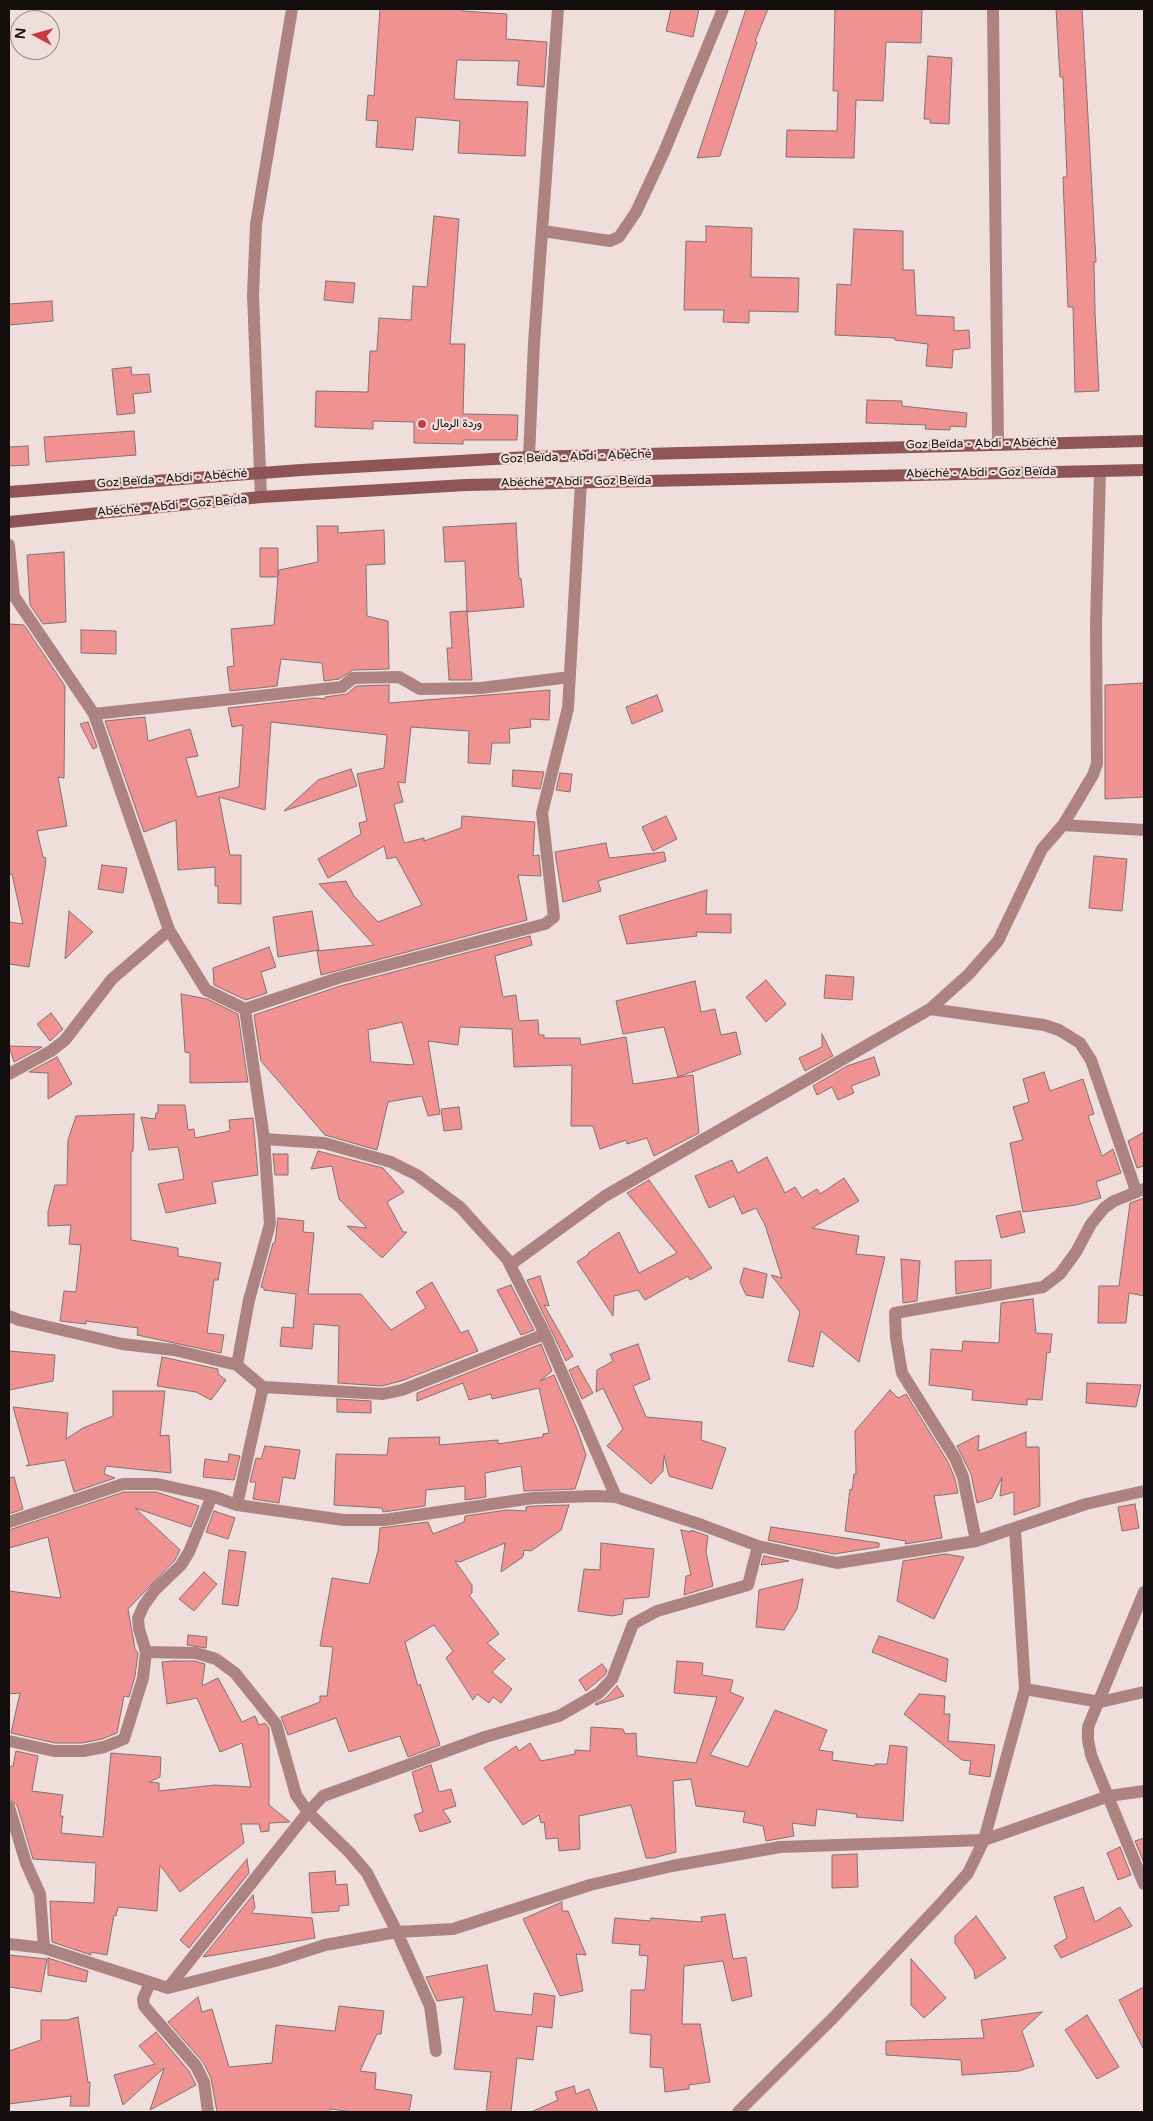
<!DOCTYPE html>
<meta charset="utf-8">
<style>
body{margin:0}
#map{position:relative;width:1153px;height:2121px;overflow:hidden;background:#f0dedd;font-family:"Varela Round",sans-serif}
canvas{display:block}
.frame{position:absolute;inset:0;border:10px solid #130d0d;pointer-events:none}
.north{position:absolute;left:10px;top:10px;width:50px;height:50px;box-sizing:border-box;background:#f0dedd;border:1px solid #988a8a;border-radius:50%;rotate:276deg;font-size:14px;font-weight:700;line-height:20px;text-align:center;color:#130d0d}
.north::after{content:'';display:block;margin:auto;width:18px;height:22px;background:#ca3a48;clip-path:polygon(50% 0,100% 100%,50% 72%,0 100%)}
</style>
<div id="map">
<canvas width="1153" height="2121"></canvas>
<div class="frame"></div>
<div class="north">N</div>
</div>
<script>
const ctx = document.querySelector('canvas').getContext('2d');
ctx.lineJoin = 'round';
function fillPath(path, color) { ctx.fillStyle = color; ctx.fill(path, 'evenodd'); }
const shape = rows => new Path2D(rows.map(r => 'M' + r).join(''));
function stroke(path, color, width, dash) { ctx.strokeStyle = color; ctx.lineWidth = width; ctx.lineCap = dash ? 'butt' : 'round'; ctx.setLineDash(dash || []); ctx.stroke(path); }
function label(font, color, halo, rows, align = 'center') {
  ctx.font = font + ' "Varela Round",Vazirmatn,sans-serif'; ctx.lineWidth = 4.5; ctx.setLineDash([]); ctx.textBaseline = 'middle'; ctx.strokeStyle = halo; ctx.fillStyle = color; for (const [text, x, y, turn = 0] of rows) {
    ctx.save(); ctx.translate(x, y); ctx.rotate((+turn || 0) * Math.PI / 180); ctx.textAlign = isNaN(turn) ? turn : align; if (halo) ctx.strokeText(text, 0, 0); ctx.fillText(text, 0, 0); ctx.restore();
  }
}
const building = shape([
 [380,9,463,9,463,11,507,14,506,39,547,42,544,87,517,85,519,61,457,60,454,99,528,102,525,156,458,153,460,121,416,117,413,150,376,147,378,121,366,120,368,95,374,96,380,9],
 [671,9,699,9,693,37,666,31,671,9],
 [746,9,768,9,755,41,757,42,720,156,697,158,746,9],
 [835,9,922,9,921,43,886,42,883,101,856,100,854,158,786,157,787,130,837,131,838,91,833,91,835,9],
 [1056,9,1082,9,1096,262,1094,262,1095,312,1099,391,1075,392,1073,307,1068,307,1063,177,1067,177,1063,77,1060,77,1056,9],
 [928,56,952,58,949,124,930,123,930,119,924,119,928,56],
 [434,216,459,219,450,344,465,344,463,414,518,415,517,440,463,440,463,444,414,443,414,422,373,421,373,429,315,427,316,391,368,392,370,351,377,351,379,318,411,320,413,286,427,287,434,216],
 [706,226,752,228,751,277,799,278,798,312,749,311,749,323,723,322,724,310,684,310,686,241,706,242,706,226],
 [854,229,903,231,903,270,914,270,916,315,954,317,954,331,969,330,970,348,953,350,952,368,926,366,928,344,895,340,895,338,835,335,837,284,851,285,854,229],
 [326,281,355,283,353,303,324,300,326,281],
 [52,301,53,321,9,325,9,304,52,301],
 [131,367,132,375,149,374,151,392,133,394,135,413,117,415,112,369,131,367],
 [867,400,902,401,902,406,967,413,966,427,950,426,950,430,925,429,926,425,866,423,867,400],
 [134,431,136,455,46,462,44,437,134,431],
 [28,446,29,465,9,466,9,447,28,446],
 [516,523,519,579,521,578,524,607,467,612,465,561,445,562,443,527,516,523],
 [317,526,338,526,338,533,384,530,385,564,366,565,367,616,388,621,389,669,353,670,339,679,324,681,322,663,281,659,277,686,230,691,227,667,234,666,231,629,274,625,278,577,260,577,260,548,278,548,278,576,279,570,318,562,317,526],
 [64,552,66,622,43,624,30,605,27,555,64,552],
 [467,611,472,680,449,680,447,648,452,648,450,612,467,611],
 [9,624,24,625,65,686,64,778,58,777,67,826,37,831,43,857,46,858,45,868,29,967,9,964,9,922,23,924,12,874,9,875,9,624],
 [81,630,116,631,116,654,81,653,81,630],
 [1144,683,1144,797,1105,799,1105,685,1144,683],
 [389,685,389,703,550,690,549,720,530,719,531,727,509,729,510,743,492,743,490,764,468,763,469,731,411,727,405,783,398,782,403,802,394,804,404,843,424,838,424,841,461,828,462,816,535,822,533,856,539,855,541,876,518,875,527,920,321,975,317,951,374,945,319,884,346,881,354,896,378,922,422,905,396,857,387,859,384,846,328,878,318,859,361,834,359,823,367,821,357,774,384,768,387,735,271,722,265,810,219,797,230,855,241,855,241,904,218,903,218,886,215,886,215,867,178,870,176,820,144,832,105,721,145,717,148,741,190,729,198,756,186,758,197,797,239,787,243,725,232,727,228,708,315,698,325,699,325,697,347,694,356,686,389,685],
 [657,695,663,711,632,724,626,707,657,695],
 [88,722,97,747,93,749,80,724,88,722],
 [351,769,357,786,284,811,318,780,351,769],
 [513,770,544,772,540,789,512,786,513,770],
 [560,773,572,774,570,792,556,790,560,773],
 [666,816,677,839,653,851,642,827,666,816],
 [606,843,609,858,664,852,666,861,598,881,601,891,563,902,555,852,606,843],
 [1094,856,1127,859,1122,911,1089,908,1094,856],
 [102,865,127,868,123,893,98,889,102,865],
 [707,890,706,914,731,914,731,933,696,932,697,936,627,944,619,916,707,890],
 [69,911,93,932,65,959,69,911],
 [312,911,319,950,278,957,273,917,312,911],
 [530,936,532,945,495,956,503,997,516,995,519,1021,538,1020,539,1035,544,1035,544,1038,580,1038,581,1045,626,1037,633,1084,693,1075,699,1133,654,1156,647,1138,627,1144,626,1140,600,1149,593,1126,571,1126,572,1065,514,1067,512,1029,460,1027,458,1045,428,1041,440,1114,428,1116,422,1096,388,1102,377,1150,325,1135,261,1061,254,1015,340,986,530,936],
 [402,1022,414,1065,371,1062,368,1030,402,1022],
 [269,947,276,967,261,972,267,993,246,1000,214,985,213,968,269,947],
 [826,975,854,977,852,1000,824,998,826,975],
 [766,980,786,1004,766,1022,746,997,766,980],
 [695,981,701,1012,715,1009,721,1035,736,1032,741,1054,678,1077,664,1027,623,1034,616,1001,695,981],
 [181,994,207,999,238,1014,248,1082,190,1083,190,1053,185,1052,181,994],
 [51,1013,63,1029,50,1041,37,1024,51,1013],
 [822,1034,833,1056,805,1071,799,1058,822,1047,822,1034],
 [9,1046,42,1047,14,1062,9,1046],
 [57,1057,72,1084,48,1099,48,1073,29,1072,57,1057],
 [874,1057,880,1075,851,1086,854,1093,838,1100,832,1087,817,1095,813,1086,847,1066,874,1057],
 [1044,1072,1050,1091,1083,1079,1094,1114,1088,1116,1102,1156,1113,1149,1121,1173,1096,1182,1101,1198,1076,1205,1023,1212,1010,1143,1023,1140,1013,1107,1029,1102,1023,1079,1044,1072],
 [158,1105,185,1105,188,1130,194,1129,195,1138,230,1131,229,1120,253,1118,258,1175,212,1182,216,1203,166,1213,158,1184,184,1179,178,1147,149,1150,141,1117,155,1119,156,1113,158,1113,158,1105],
 [459,1107,462,1129,444,1131,441,1109,459,1107],
 [134,1114,133,1151,131,1152,131,1240,178,1248,178,1256,221,1263,218,1280,214,1280,207,1333,224,1335,221,1353,137,1335,138,1328,86,1321,86,1324,60,1321,64,1291,76,1292,81,1245,69,1244,71,1225,48,1226,48,1211,55,1185,67,1185,68,1140,76,1116,134,1114],
 [1144,1132,1144,1166,1137,1168,1128,1141,1144,1132],
 [318,1151,383,1168,404,1192,387,1202,403,1232,407,1232,382,1258,347,1226,367,1228,339,1199,332,1166,311,1169,318,1151],
 [273,1154,288,1154,288,1175,275,1175,273,1154],
 [767,1157,785,1193,795,1187,802,1198,817,1189,820,1194,844,1178,859,1201,812,1228,859,1236,856,1254,885,1257,859,1362,821,1331,813,1367,788,1361,800,1312,771,1275,782,1278,765,1225,756,1208,742,1214,734,1196,709,1208,695,1176,732,1160,738,1173,767,1157],
 [649,1180,712,1268,690,1280,688,1276,645,1300,638,1290,614,1296,613,1316,577,1262,589,1254,588,1253,619,1232,639,1273,677,1253,627,1193,649,1180],
 [1144,1198,1144,1296,1129,1293,1126,1323,1098,1323,1099,1286,1119,1286,1130,1203,1144,1198],
 [1020,1211,1025,1232,1001,1238,996,1216,1020,1211],
 [278,1218,304,1221,303,1232,314,1233,308,1294,361,1294,391,1330,426,1308,416,1292,432,1282,461,1333,468,1330,478,1351,404,1380,382,1386,338,1383,339,1326,314,1324,312,1349,280,1346,282,1327,293,1328,296,1294,264,1290,264,1288,261,1287,273,1243,275,1243,278,1218],
 [901,1259,920,1261,917,1301,903,1303,901,1259],
 [991,1260,991,1288,956,1294,955,1261,991,1260],
 [744,1268,767,1274,763,1298,746,1295,740,1282,744,1268],
 [540,1276,549,1306,544,1305,573,1356,566,1361,527,1280,540,1276],
 [511,1285,534,1330,521,1335,497,1290,511,1285],
 [1033,1299,1036,1333,1052,1334,1050,1353,1047,1352,1042,1400,1027,1399,1027,1405,972,1400,973,1390,929,1385,931,1349,962,1351,963,1341,999,1343,1001,1303,1033,1299],
 [541,1344,552,1371,540,1381,554,1375,577,1429,586,1455,575,1489,524,1491,521,1466,485,1473,486,1497,465,1500,465,1486,426,1490,425,1506,383,1512,382,1508,334,1505,336,1454,387,1455,389,1438,440,1437,439,1445,498,1440,498,1444,543,1437,543,1434,549,1433,539,1388,492,1399,491,1394,469,1400,463,1383,417,1401,417,1393,541,1344],
 [638,1344,650,1379,633,1386,646,1417,702,1422,701,1440,726,1448,712,1489,669,1476,664,1455,663,1471,651,1484,607,1446,623,1429,603,1388,596,1392,597,1370,613,1361,610,1354,638,1344],
 [9,1351,55,1355,53,1381,9,1390,9,1351],
 [162,1357,218,1369,218,1374,226,1380,211,1400,196,1392,157,1386,162,1357],
 [578,1366,593,1393,582,1399,569,1370,578,1366],
 [1087,1383,1141,1385,1136,1407,1086,1403,1087,1383],
 [890,1390,898,1398,906,1394,948,1462,955,1479,958,1493,934,1496,942,1538,905,1544,906,1541,845,1531,850,1489,852,1490,854,1474,856,1474,855,1431,890,1390],
 [113,1391,165,1391,160,1436,169,1435,171,1473,106,1466,104,1474,115,1478,74,1492,65,1460,26,1466,29,1464,13,1407,68,1413,66,1439,83,1428,113,1416,113,1391],
 [337,1399,371,1401,371,1413,337,1412,337,1399],
 [1026,1432,1026,1447,1039,1447,1040,1506,1014,1515,1014,1492,1000,1496,1002,1477,992,1498,977,1503,971,1474,957,1446,979,1435,978,1451,1026,1432],
 [265,1446,300,1450,295,1479,283,1477,279,1503,253,1499,256,1482,250,1482,256,1458,261,1459,265,1446],
 [229,1454,240,1456,234,1480,203,1477,205,1459,228,1462,229,1454],
 [14,1477,23,1509,9,1514,9,1478,14,1477],
 [124,1492,156,1492,199,1506,191,1527,135,1508,180,1550,175,1560,128,1609,135,1649,138,1653,135,1676,129,1697,124,1696,117,1733,102,1739,82,1743,55,1743,11,1733,20,1693,9,1694,9,1591,61,1598,48,1537,9,1548,9,1530,124,1492],
 [1135,1504,1139,1528,1122,1531,1118,1507,1135,1504],
 [569,1505,561,1530,531,1551,524,1550,523,1557,501,1572,505,1543,460,1562,455,1561,472,1585,472,1593,469,1595,499,1634,487,1643,505,1659,492,1672,512,1689,501,1703,493,1697,489,1703,477,1694,473,1700,446,1658,453,1651,434,1625,405,1642,418,1686,420,1684,440,1745,408,1757,400,1736,349,1752,336,1718,288,1735,281,1717,320,1702,320,1696,327,1696,333,1647,320,1646,332,1578,369,1584,378,1551,380,1528,428,1522,433,1534,464,1522,465,1516,507,1510,526,1511,526,1507,534,1506,569,1505],
 [214,1511,235,1518,228,1539,206,1532,214,1511],
 [771,1527,879,1543,879,1547,834,1554,768,1540,771,1527],
 [681,1530,691,1532,691,1530,708,1536,706,1552,713,1586,684,1595,686,1576,691,1575,681,1530],
 [601,1543,654,1549,649,1597,624,1599,622,1614,612,1616,578,1611,584,1569,600,1570,601,1543],
 [229,1550,246,1552,238,1606,222,1604,229,1550],
 [945,1554,964,1557,934,1619,897,1601,903,1561,945,1554],
 [764,1556,789,1561,761,1565,764,1556],
 [204,1572,217,1584,194,1611,179,1599,204,1572],
 [803,1579,797,1609,784,1630,756,1627,759,1590,803,1579],
 [188,1635,207,1637,206,1648,187,1645,188,1635],
 [879,1636,948,1659,946,1682,872,1652,879,1636],
 [174,1661,195,1661,205,1664,202,1686,218,1678,242,1722,255,1716,259,1725,265,1723,269,1728,269,1805,290,1822,269,1823,269,1831,261,1832,259,1824,241,1824,244,1843,180,1892,160,1865,157,1911,118,1907,116,1916,114,1915,107,1955,91,1952,91,1955,52,1942,50,1901,94,1903,96,1863,33,1859,17,1805,9,1799,9,1767,13,1766,16,1751,38,1756,32,1791,63,1795,60,1816,63,1816,61,1833,103,1837,111,1753,161,1757,160,1777,149,1782,159,1783,159,1791,215,1785,251,1787,242,1743,220,1752,197,1698,167,1704,162,1662,174,1661],
 [677,1661,703,1663,702,1675,733,1680,730,1692,744,1698,710,1755,748,1767,775,1710,827,1730,819,1750,833,1752,832,1760,875,1766,875,1764,887,1764,890,1745,907,1747,903,1821,856,1817,857,1814,817,1809,815,1826,792,1823,794,1836,766,1841,763,1826,743,1822,745,1812,696,1806,691,1779,673,1781,676,1852,653,1858,646,1858,631,1805,579,1816,580,1849,559,1851,558,1838,546,1839,544,1822,541,1823,539,1815,523,1825,484,1768,516,1746,519,1751,530,1743,541,1761,575,1754,575,1750,590,1751,591,1727,623,1729,625,1734,636,1733,637,1756,696,1763,717,1697,674,1693,677,1661],
 [602,1664,607,1670,605,1675,586,1691,579,1680,602,1664],
 [617,1686,624,1696,596,1705,595,1704,605,1699,617,1686],
 [919,1694,945,1696,944,1714,950,1714,948,1741,995,1745,990,1777,969,1774,971,1761,962,1760,904,1714,919,1694],
 [431,1765,439,1792,451,1789,456,1806,443,1810,451,1822,420,1832,414,1815,423,1812,412,1772,431,1765],
 [1144,1838,1144,1863,1135,1841,1144,1838],
 [1120,1847,1131,1875,1118,1880,1107,1853,1120,1847],
 [857,1854,858,1887,832,1888,832,1855,857,1854],
 [247,1859,249,1873,189,1948,180,1940,247,1859],
 [335,1871,336,1885,347,1884,349,1905,339,1906,339,1911,312,1913,309,1873,335,1871],
 [1083,1887,1095,1922,1120,1907,1132,1926,1061,1958,1054,1946,1067,1938,1054,1897,1083,1887],
 [253,1895,255,1908,251,1913,312,1918,315,1938,203,1957,253,1895],
 [562,1902,562,1911,568,1911,586,1955,576,1954,583,1991,560,1996,523,1919,562,1902],
 [725,1914,733,1959,746,1957,752,1996,732,2001,723,1961,684,1966,682,2024,700,2024,710,2082,689,2085,689,2089,665,2092,663,2068,650,2067,651,2035,630,2033,631,1990,645,1990,648,1956,639,1955,640,1945,612,1943,615,1918,650,1921,651,1918,702,1922,701,1917,725,1914],
 [976,1916,1006,1958,975,1979,974,1971,955,1943,955,1936,976,1916],
 [9,1955,47,1959,41,1992,9,1987,9,1955],
 [48,1958,88,1971,86,1982,48,1975,48,1958],
 [911,1959,946,1998,924,2018,911,2005,911,1959],
 [487,1965,495,2011,532,2015,534,1993,555,1996,552,2028,537,2026,533,2060,517,2058,511,2112,486,2112,491,2072,454,2069,464,1997,437,2001,426,1977,487,1965],
 [1144,1987,1144,2050,1119,2000,1144,1987],
 [198,1997,202,2012,212,2009,229,2067,272,2063,276,2025,335,2031,339,2006,384,2011,381,2034,377,2034,360,2071,376,2073,375,2089,412,2095,409,2112,353,2112,331,2109,329,2112,217,2112,211,2078,203,2062,168,2022,198,1997],
 [1042,2012,1022,2031,1034,2066,1019,2071,962,2075,961,2060,886,2055,886,2041,984,2038,981,2020,1042,2012],
 [1087,2015,1119,2067,1097,2079,1065,2030,1087,2015],
 [78,2017,88,2082,90,2082,89,2106,70,2106,71,2096,9,2104,9,2051,41,2040,41,2020,67,2020,78,2017],
 [156,2032,189,2071,196,2085,150,2110,164,2068,123,2105,114,2075,155,2064,139,2046,156,2032],
 [574,2086,576,2094,589,2089,598,2112,531,2112,558,2100,555,2092,574,2086]
]);
const minor = shape([
 [993,9,998,443],
 [543,231,610,241,619,237,636,212,664,152,723,9],
 [529,457,534,343,558,9],
 [261,497,253,295,256,224,292,9],
 [9,545,14,596,94,714,169,930,206,990,245,1009,338,978,545,924,554,917,542,813,568,708,581,482],
 [94,714,342,687,353,678,399,677,420,689,481,688,570,677],
 [1063,825,1144,830],
 [930,1009,1044,1025,1059,1030,1080,1043,1091,1060,1136,1191],
 [9,1074,51,1051,65,1040,112,979,169,930],
 [264,1139,324,1143,391,1162,417,1175,460,1207,507,1259,545,1334,616,1497],
 [510,1265,605,1196,930,1009,968,975,998,941,1042,849,1063,825,1093,775,1097,764,1096,624,1100,471],
 [9,1316,19,1320,122,1344,174,1350,237,1365,263,1387,383,1394,402,1390,545,1334],
 [237,1365,249,1300,270,1224,264,1139,245,1009],
 [237,1505,263,1387],
 [9,1522,123,1484,157,1484,212,1496,237,1505,344,1520,384,1520,533,1498,595,1496,616,1497,702,1525,758,1546,837,1563,976,1541,1086,1504,1144,1491],
 [976,1541,963,1477,955,1458,902,1373,896,1338,895,1313,1043,1287,1060,1274,1076,1252,1091,1224,1104,1208,1114,1201,1144,1189],
 [1144,1592,1088,1727,1088,1740,1091,1755,1144,1884],
 [146,1652,196,1653,216,1659,235,1673,276,1724,296,1795,308,1812,350,1853,367,1873,397,1932,430,2006,436,2051],
 [1025,1689,1100,1702,1144,1692],
 [9,1741,54,1751,83,1751,104,1747,124,1739,143,1678,146,1652,139,1629,138,1618,144,1605,155,1590,181,1565,189,1552,212,1496],
 [9,1807,26,1863,40,1894,44,1948],
 [9,1944,44,1948,168,1988,275,1961,325,1945,397,1932,453,1929,590,1885,672,1866,780,1847,984,1840,1109,1796,1144,1791],
 [150,1983,143,1999,144,2006,196,2066,204,2082,208,2112],
 [168,1988,308,1812,323,1796,485,1737,559,1716,599,1693,612,1679,633,1624,657,1611,748,1585,758,1546],
 [738,2112,834,2017,944,1900,968,1873,984,1840,1025,1689,1015,1529]
]);
const secondary = shape([
 [9,492,301,470,529,457,1144,441],
 [9,522,261,497,466,485,1144,470]
]);
const markers = [
 [422,424,5,"#ca3a48"]
];
const poiNames = [
 ["وردة الرمال",432,424]
];
const streetNames = [
 ["Goz Beïda - Abdi - Abéché",981,444,-1],
 ["Goz Beïda - Abdi - Abéché",576,457,-2],
 ["Abéché - Abdi - Goz Beïda",981,473,-1],
 ["Goz Beïda - Abdi - Abéché",172,479,-4],
 ["Abéché - Abdi - Goz Beïda",576,482,-1],
 ["Abéché - Abdi - Goz Beïda",172,506,-5]
];
fillPath(building, '#f19292');
stroke(building, '#817171', 1);
stroke(minor, '#ad8382', 12);
stroke(secondary, '#8f5454', 12);
for (const [x, y, r, color] of markers) { const dot = new Path2D(); dot.arc(x, y, r, 0, 2 * Math.PI); ctx.fillStyle = color; ctx.fill(dot); stroke(dot, '#f0dedd', 2); }
label('12px', '#130d0d', '#f0dedd', poiNames, 'left');
label('12px', '#130d0d', '#f0dedd', streetNames);
</script>
